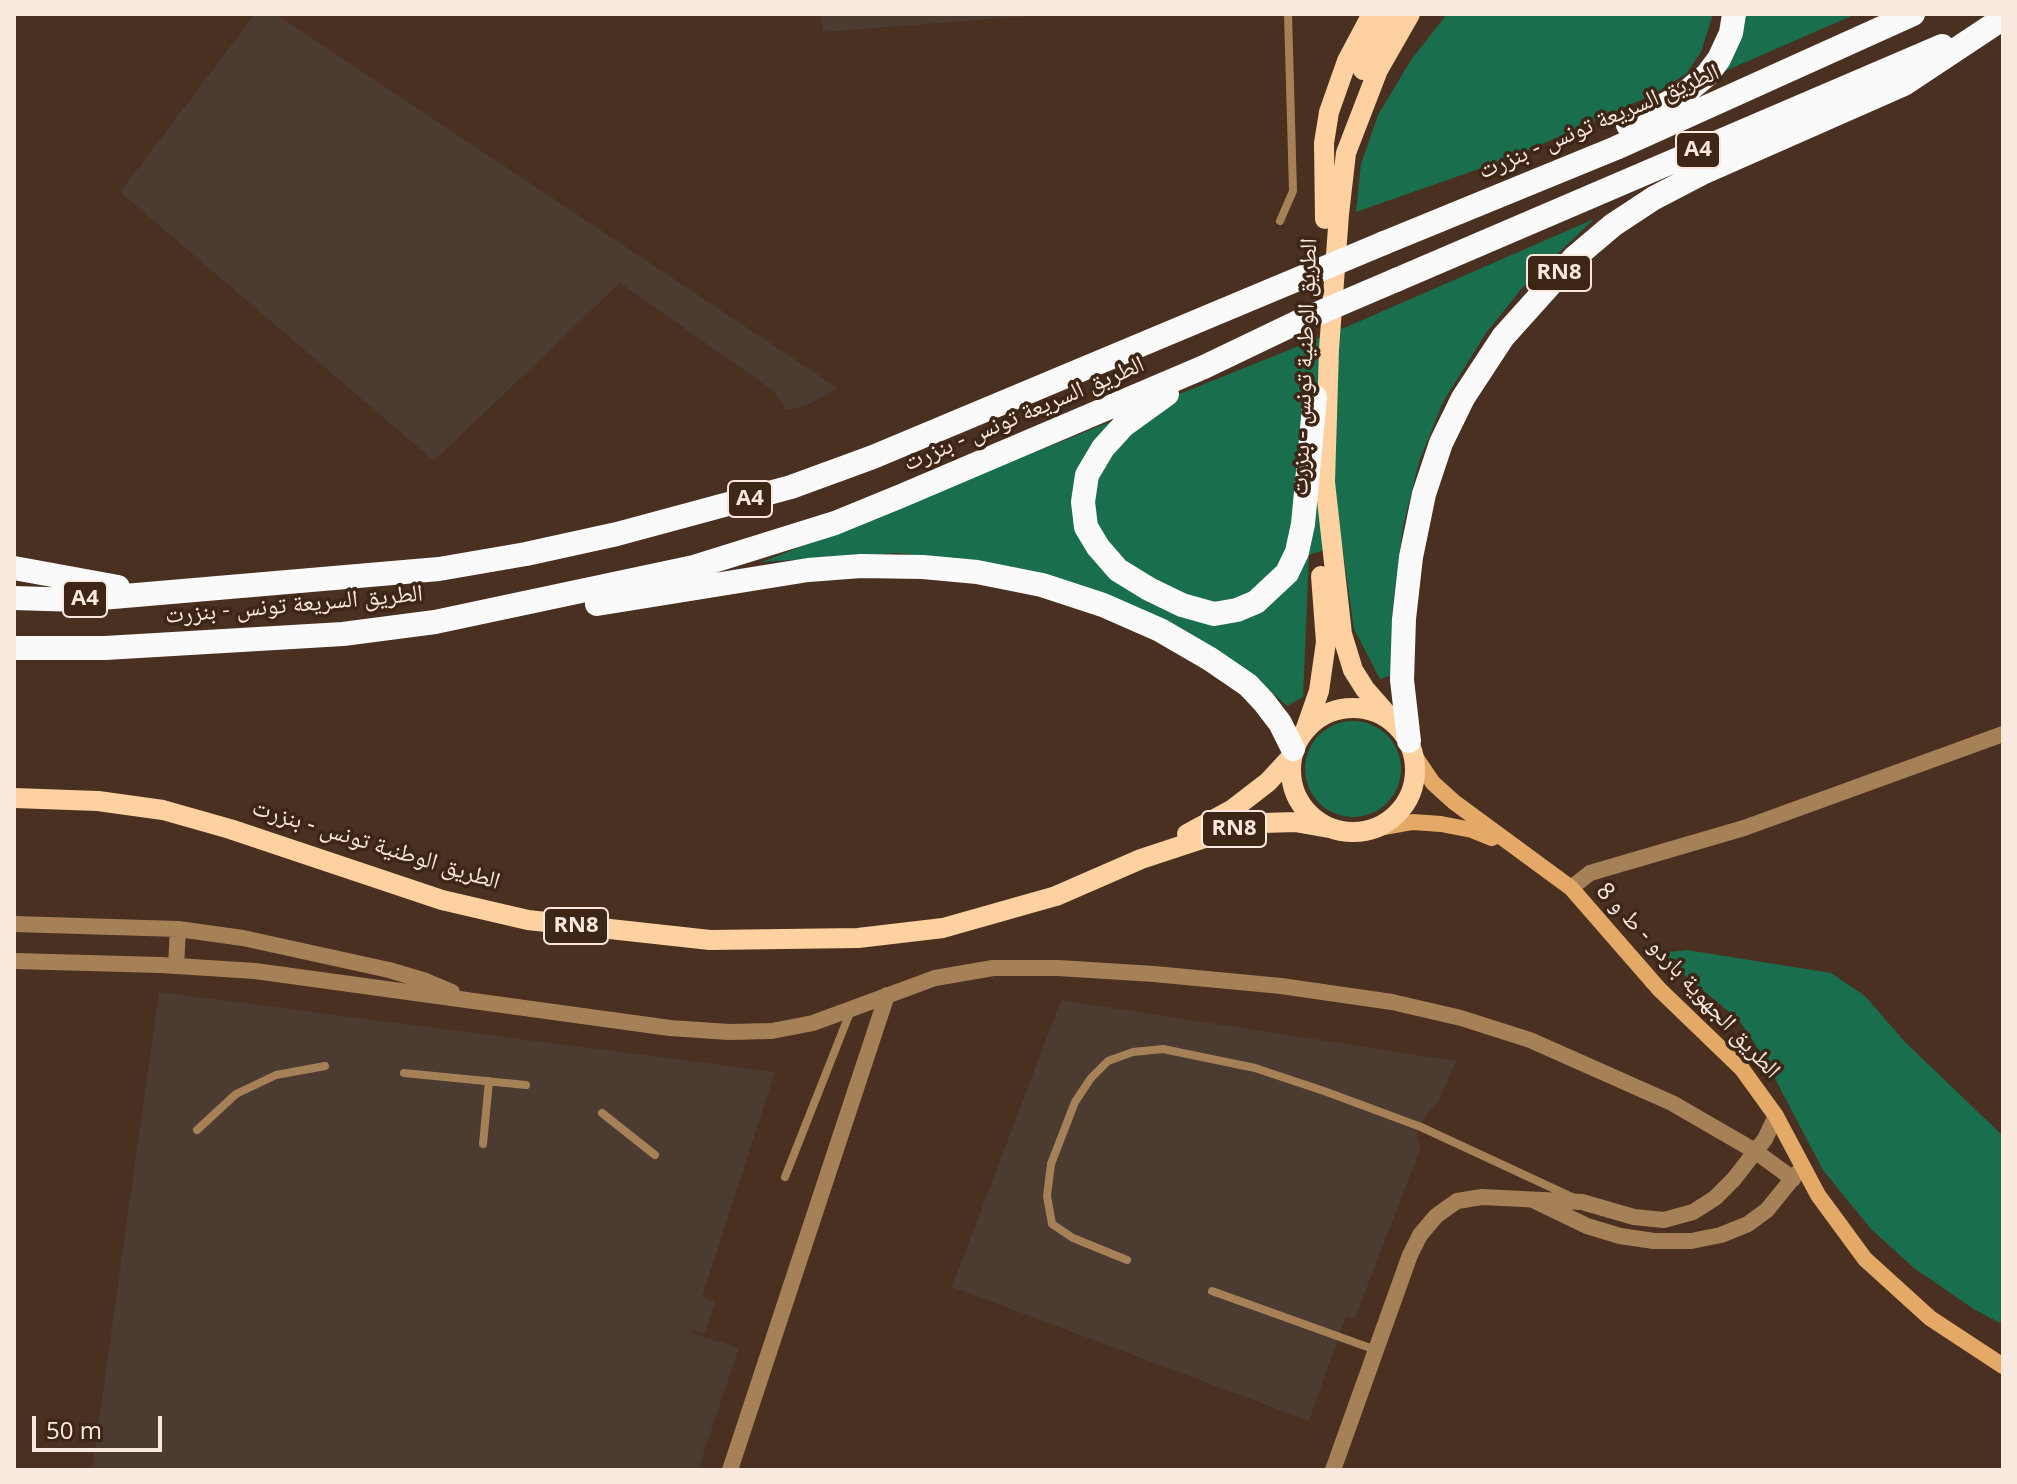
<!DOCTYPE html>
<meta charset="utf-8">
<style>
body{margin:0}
#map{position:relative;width:2017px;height:1484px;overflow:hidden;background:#493020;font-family:"Open Sans",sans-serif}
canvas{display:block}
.frame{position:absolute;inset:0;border:16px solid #f8e8de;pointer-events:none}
.scale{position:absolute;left:32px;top:1416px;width:130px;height:36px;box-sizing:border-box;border:4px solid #f8e8de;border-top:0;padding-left:10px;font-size:24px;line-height:28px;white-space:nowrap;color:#f8e8de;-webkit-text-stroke:6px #3e2616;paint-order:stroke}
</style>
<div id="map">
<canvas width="2017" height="1484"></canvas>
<div class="frame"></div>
<div class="scale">50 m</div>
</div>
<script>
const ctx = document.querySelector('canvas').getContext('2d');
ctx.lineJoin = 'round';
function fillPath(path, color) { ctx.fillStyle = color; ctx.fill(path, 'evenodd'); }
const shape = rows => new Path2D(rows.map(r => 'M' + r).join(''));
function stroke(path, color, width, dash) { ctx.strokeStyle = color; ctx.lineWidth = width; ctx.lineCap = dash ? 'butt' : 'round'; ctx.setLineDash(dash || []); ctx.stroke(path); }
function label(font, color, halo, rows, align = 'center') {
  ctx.font = font + ' "Open Sans","Noto Naskh Arabic",sans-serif'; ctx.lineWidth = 7; ctx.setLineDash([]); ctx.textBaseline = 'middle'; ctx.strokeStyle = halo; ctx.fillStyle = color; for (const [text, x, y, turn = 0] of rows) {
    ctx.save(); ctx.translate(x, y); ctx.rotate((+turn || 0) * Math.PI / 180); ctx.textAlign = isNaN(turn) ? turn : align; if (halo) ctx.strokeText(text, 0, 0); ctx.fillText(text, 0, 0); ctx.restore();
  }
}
const industrial = shape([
 [255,14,276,14,838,388,808,405,787,410,775,392,620,283,434,461,120,192],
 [821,14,1031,14,1031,16,823,32],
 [159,992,775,1072,702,1297,715,1302,705,1334,692,1330,691,1333,739,1348,698,1470,92,1470],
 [1061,1000,1456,1061,1439,1101,1427,1113,1417,1135,1421,1147,1355,1318,1346,1316,1309,1421,952,1287]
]);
const green = shape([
 [1447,14,1713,14,1701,52,1686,74,1652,95,1513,157,1356,212,1361,164,1378,115,1411,60],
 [1737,14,1856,14,1716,75],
 [1594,219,1522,288,1486,333,1443,402,1419,462,1403,527,1392,614,1392,675,1380,679,1354,629,1342,544,1309,555,1303,697,1287,706,1260,682,1017,569,898,553,762,562,1351,325],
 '1305 769a48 48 0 1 1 96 0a48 48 0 1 1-96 0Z',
 [1687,950,1831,973,1865,996,1905,1042,2003,1136,2003,1316,2000,1323,1975,1310,1914,1268,1871,1229,1823,1170,1763,1056,1739,1020,1658,953]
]);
const lane = shape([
 [1280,221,1293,191,1288,14],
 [404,1073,526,1085],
 [602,1113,655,1155],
 [197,1130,236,1094,276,1075,325,1066],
 [483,1144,489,1081],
 [785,1177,851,1010],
 [1127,1260,1073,1238,1052,1224,1047,1196,1051,1164,1075,1102,1091,1078,1108,1061,1133,1052,1163,1049,1255,1068,1324,1091,1421,1127,1574,1198],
 [1212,1291,1376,1350]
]);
const street = shape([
 [1571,888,1590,873,1744,828,2003,734],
 [14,924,178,929,243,938,389,970,426,981,452,992],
 [14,961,161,965,255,971,670,1028,729,1032,772,1031,813,1023,935,978,993,968,1058,968,1154,974,1281,986,1392,1002,1461,1018,1530,1040,1672,1103,1755,1151,1793,1179],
 [176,966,178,929],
 [1533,1200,1587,1226,1620,1236,1654,1241,1691,1241,1721,1235,1748,1224,1767,1210,1797,1173],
 [730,1470,887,995],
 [1333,1470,1410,1255,1420,1235,1436,1216,1457,1201,1482,1197,1582,1202,1634,1217,1664,1220,1693,1212,1715,1198,1734,1179,1765,1139,1776,1116]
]);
const secondary = shape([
 [1414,755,1433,783,1454,802,1571,888,1659,989,1742,1069,1776,1116,1818,1195,1865,1259,1930,1318,2003,1366],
 [1374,829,1413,822,1441,824,1472,830,1492,838]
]);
const primary = shape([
 [1363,70,1393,14],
 [1325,219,1324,143,1329,112,1347,61,1372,14],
 '1291 770a62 62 0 1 1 124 0a62 62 0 1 1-124 0Z',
 [1393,721,1365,689,1353,670,1342,634,1325,482,1329,349,1339,214,1346,153,1378,70,1410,14],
 [1306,728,1319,691,1326,642,1321,576],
 [14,798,98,801,163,810,230,829,442,900,528,920,710,940,858,938,943,928,1056,896,1141,859,1229,830,1263,823,1295,822,1329,828],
 [1187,834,1233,809,1268,782,1292,756]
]);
const highway = shape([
 [1628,125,1684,94,1707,75,1719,59,1731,33,1734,14],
 [1384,243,1616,148,1913,14],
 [1396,280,1942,46],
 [1167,394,1124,425,1103,448,1087,475,1083,502,1086,527,1098,547,1118,570,1149,589,1182,605,1214,614,1237,610,1256,602,1287,573,1297,552,1303,524,1315,397],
 [14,568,118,587],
 [14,598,78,600,439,569,526,554,617,534,791,487,873,457,1310,274],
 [597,604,808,570,861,566,923,567,977,572,1042,585,1103,605,1160,630,1210,659,1248,685,1264,702,1280,723,1293,749],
 [14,648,105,648,343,634,435,622,694,567,835,523,901,496,1204,367,1300,321],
 [1409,741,1402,680,1404,619,1411,557,1424,494,1441,443,1463,398,1503,337,1574,258,1613,225,1654,198,1702,173,1904,84,1999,21]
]);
const highwayBridge = shape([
 [1310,274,1384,243],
 [1300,321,1396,280]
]);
const shields = [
 [1698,150,44],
 [1559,273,64],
 [750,499,44],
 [85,599,44],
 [1234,829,64],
 [576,926,64]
];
const shieldNames = [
 ["A4",1698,150],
 ["RN8",1559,273],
 ["A4",750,499],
 ["A4",85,599],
 ["RN8",1234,829],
 ["RN8",576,926]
];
const streetNames = [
 ["الطريق السريعة تونس - بنزرت",1599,122,-23],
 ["الطريق الوطنية تونس - بنزرت",1305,367,-88],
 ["الطريق السريعة تونس - بنزرت",1024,414,-23],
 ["الطريق السريعة تونس - بنزرت",294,605,-5],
 ["الطريق الوطنية تونس - بنزرت",376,845,17],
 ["الطريق الجهوية باردو - ط و 8",1688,981,47]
];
fillPath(industrial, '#4b3b30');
fillPath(green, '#196e4e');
stroke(lane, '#a68158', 8);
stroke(street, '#a68158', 16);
stroke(secondary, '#e4a966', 16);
stroke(primary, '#fed1a0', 20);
stroke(highway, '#fafafa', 24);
stroke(highwayBridge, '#fafafa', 24);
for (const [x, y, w] of shields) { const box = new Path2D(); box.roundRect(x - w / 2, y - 18, w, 36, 6); ctx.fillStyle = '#3e2616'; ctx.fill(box); stroke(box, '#f8e8de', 2); }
label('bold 22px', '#f8e8de', null, shieldNames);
label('24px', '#f8e8de', '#3e2616', streetNames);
</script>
